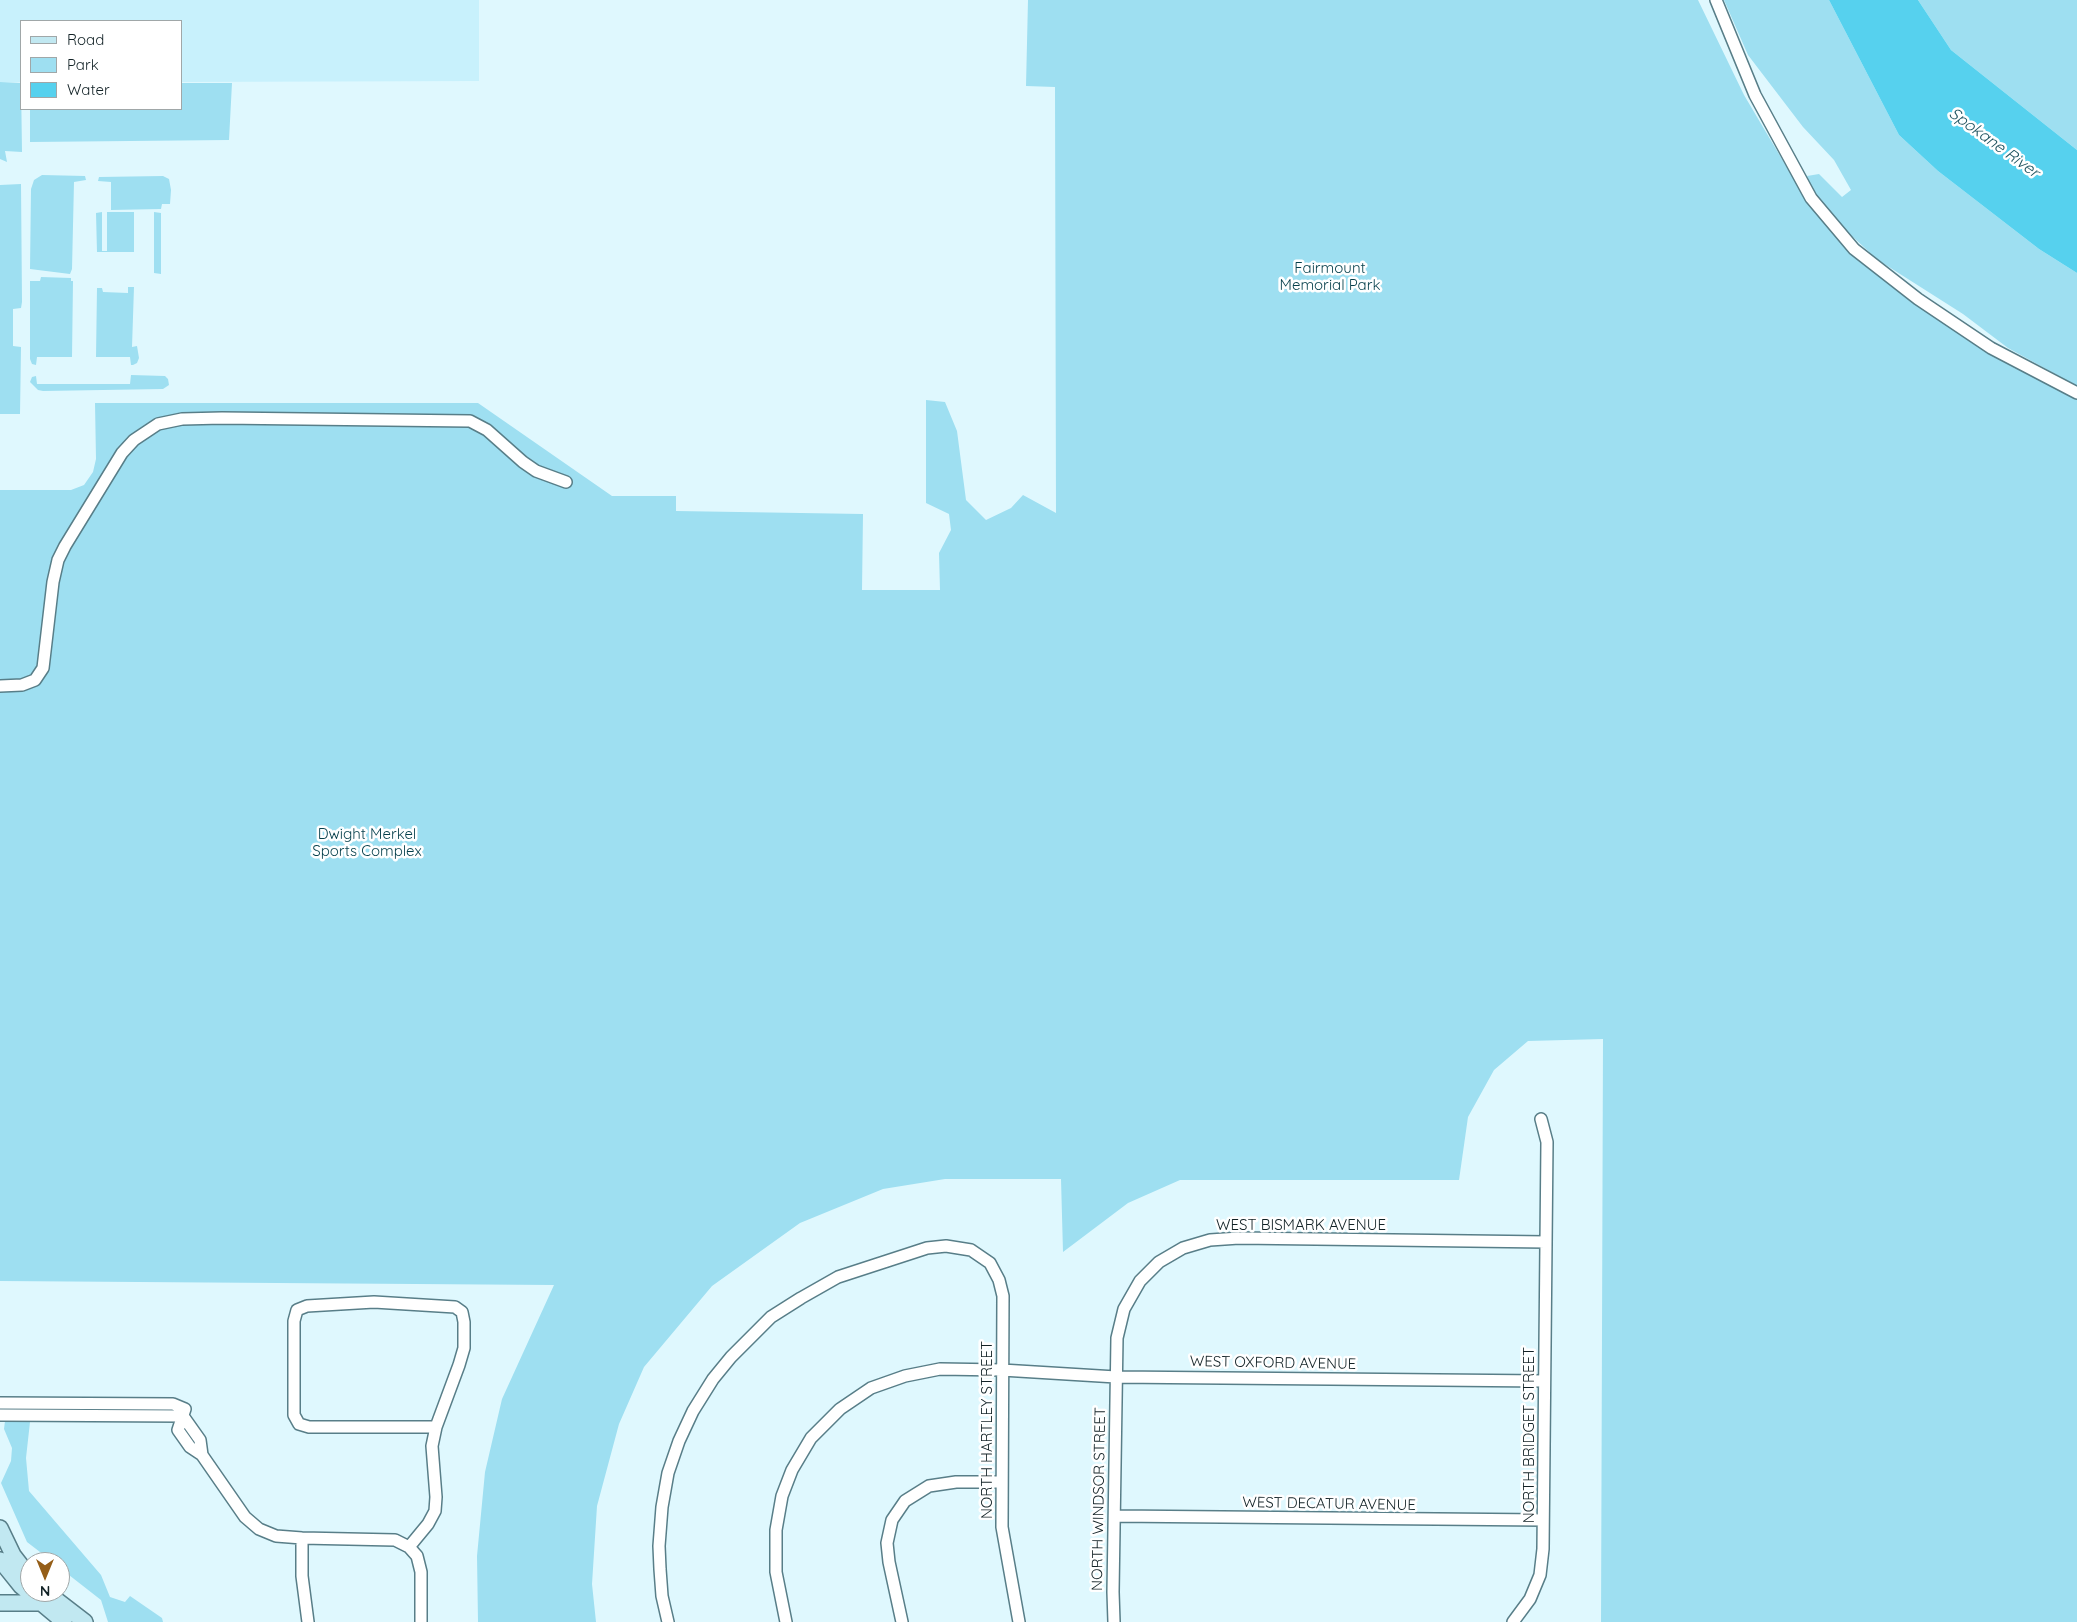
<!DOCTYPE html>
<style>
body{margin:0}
#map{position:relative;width:2077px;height:1622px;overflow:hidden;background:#dff8fe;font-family:Quicksand,sans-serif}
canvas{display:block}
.legend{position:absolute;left:20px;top:20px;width:162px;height:90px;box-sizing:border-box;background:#fff;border:1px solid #a0a7a8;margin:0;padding:6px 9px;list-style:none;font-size:15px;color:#122226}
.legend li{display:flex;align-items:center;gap:10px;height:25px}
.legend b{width:25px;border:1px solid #a0a7a8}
.north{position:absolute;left:20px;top:1552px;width:50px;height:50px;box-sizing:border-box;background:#fff;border:1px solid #a0a7a8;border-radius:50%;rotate:180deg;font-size:14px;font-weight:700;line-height:20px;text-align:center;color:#122226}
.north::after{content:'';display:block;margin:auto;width:18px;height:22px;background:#955e18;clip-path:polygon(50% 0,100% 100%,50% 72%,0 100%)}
</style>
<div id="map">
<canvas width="2077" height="1622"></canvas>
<ul class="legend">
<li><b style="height:6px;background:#c1e8f1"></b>Road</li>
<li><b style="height:14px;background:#9edff1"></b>Park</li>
<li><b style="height:14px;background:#56d1ee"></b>Water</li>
</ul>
<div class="north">N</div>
</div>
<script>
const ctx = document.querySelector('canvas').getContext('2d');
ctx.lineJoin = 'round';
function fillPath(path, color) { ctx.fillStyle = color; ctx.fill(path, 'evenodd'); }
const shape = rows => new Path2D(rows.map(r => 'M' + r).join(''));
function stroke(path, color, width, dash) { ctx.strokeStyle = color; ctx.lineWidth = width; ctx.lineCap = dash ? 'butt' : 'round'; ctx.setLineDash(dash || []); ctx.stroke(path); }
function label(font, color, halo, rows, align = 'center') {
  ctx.font = font + ' Quicksand,sans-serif'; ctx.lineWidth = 5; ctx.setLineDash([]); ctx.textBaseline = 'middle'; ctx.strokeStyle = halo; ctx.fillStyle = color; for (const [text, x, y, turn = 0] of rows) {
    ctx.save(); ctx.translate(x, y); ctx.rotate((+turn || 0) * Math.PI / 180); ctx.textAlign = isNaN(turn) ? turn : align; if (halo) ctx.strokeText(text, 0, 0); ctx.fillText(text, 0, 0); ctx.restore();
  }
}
const built = shape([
 [0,0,479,0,479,81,181,82,181,21,21,21,21,82,0,82]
]);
const green = shape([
 [1028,0,1698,0,1744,95,1805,198,1850,253,1975,341,2032,376,2077,400,2077,1622,1601,1622,1603,1039,1528,1041,1494,1070,1468,1117,1459,1180,1180,1180,1128,1203,1063,1252,1061,1179,945,1179,883,1189,800,1223,712,1286,644,1367,619,1424,597,1506,592,1584,596,1622,478,1622,477,1556,485,1472,502,1399,554,1285,0,1281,0,490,71,490,84,485,93,472,96,459,95,403,478,403,612,496,676,496,676,511,863,514,862,590,940,590,939,553,951,530,949,514,926,503,926,400,945,402,957,431,966,500,986,520,1011,508,1023,495,1056,513,1055,87,1026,86],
 [1724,0,1829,0,1899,135,1938,171,2039,249,2077,273,2077,386,2008,348,1963,314,1878,260,1842,227,1810,187,1807,176,1819,174,1842,197,1851,190,1834,160,1803,127,1748,55],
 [1918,0,2077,0,2077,150,1951,50],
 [0,82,21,83,22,152,5,151,7,162,0,159],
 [181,83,232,83,229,140,30,142,30,109,181,109],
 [42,175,85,176,86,180,74,182,72,269,70,274,30,269,31,189,34,180],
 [163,176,169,179,171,190,170,204,162,204,161,209,111,210,111,182,98,181,99,177],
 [21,184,22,302,21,308,13,309,13,346,21,347,20,414,0,414,0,185],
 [102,212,102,251,107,251,107,212,134,212,134,252,97,252,96,213],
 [154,212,161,213,161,274,154,273],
 [41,277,71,278,71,281,73,281,72,357,37,357,36,365,32,364,30,359,30,281,40,281],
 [128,287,134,287,132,347,137,346,139,358,137,363,133,365,131,365,130,357,96,357,97,288,102,288,103,292,128,293],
 [131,375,165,376,168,379,169,385,163,389,43,391,38,390,30,382,32,377,36,376,37,384,130,384],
 [5,1421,30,1422,26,1458,29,1491,101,1575,110,1597,125,1602,130,1596,162,1618,163,1622,108,1622,101,1600,60,1568,60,1562,53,1562,27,1542,1,1483,11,1461,12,1448,4,1429]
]);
const water = shape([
 [1829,0,1918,0,1951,50,2077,150,2077,273,2039,249,1938,171,1899,135]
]);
const minor = shape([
 [1716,0,1755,95,1811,198,1854,249,1918,299,1991,348,2077,393],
 [0,686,22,685,35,680,43,668,53,582,58,560,65,546,122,453,134,440,158,424,182,419,222,418,470,421,487,430,523,462,536,471,566,482],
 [0,1403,173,1404,185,1409,178,1430,190,1447,202,1455,245,1517,259,1529,276,1536,302,1538,395,1540,409,1547],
 [0,1415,183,1416],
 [183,1416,200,1440,202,1455],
 [1115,1516,1543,1520],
 [302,1538,302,1576,308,1622],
 [421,1622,421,1572,417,1556,409,1547,428,1524,435,1511,436,1497,432,1446,436,1427,459,1365,464,1348,464,1322,462,1312,455,1307,374,1302,307,1306,297,1310,294,1321,294,1415,299,1424,309,1427,436,1427],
 [668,1622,662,1596,660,1569,659,1546,662,1507,668,1473,679,1441,693,1411,713,1379,731,1357,771,1317,801,1298,838,1277,927,1248,946,1246,971,1250,990,1263,999,1280,1003,1296,1002,1527,1019,1622],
 [786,1622,776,1572,776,1530,782,1496,792,1470,811,1438,840,1409,871,1388,905,1376,940,1369,1002,1370,1116,1377,1544,1381],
 [902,1622,889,1562,887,1543,892,1520,905,1501,929,1486,956,1482,1001,1482],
 [1114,1622,1113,1592,1117,1338,1124,1309,1140,1281,1159,1262,1183,1248,1210,1240,1239,1238,1546,1242],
 [1513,1622,1530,1599,1540,1575,1543,1549,1547,1142,1541,1119]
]);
const secondary = shape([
 [0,1528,13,1555,30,1577],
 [0,1560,21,1586,64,1622],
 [46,1592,85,1622],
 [0,1603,40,1603]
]);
const parkNames = [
 ["Fairmount",1330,268],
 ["Memorial Park",1330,285],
 ["Dwight Merkel",367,834],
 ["Sports Complex",367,851]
];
const streetNames = [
 ["WEST BISMARK AVENUE",1301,1225],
 ["WEST OXFORD AVENUE",1273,1363,1],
 ["NORTH HARTLEY STREET",987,1430,-90],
 ["NORTH BRIDGET STREET",1529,1435,-90],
 ["NORTH WINDSOR STREET",1099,1499,-89],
 ["WEST DECATUR AVENUE",1329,1504,1]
];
const waterNames = [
 ["Spokane River",1994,143,36]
];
fillPath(built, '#c8f1fc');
fillPath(green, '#9edff1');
fillPath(water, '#56d1ee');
stroke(minor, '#587e88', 14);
stroke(secondary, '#587e88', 18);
stroke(minor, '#fff', 11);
stroke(secondary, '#c1e8f1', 15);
label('15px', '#053f4b', '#fff', parkNames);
label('15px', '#122226', '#fff', streetNames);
label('italic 16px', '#205460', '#fff', waterNames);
</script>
